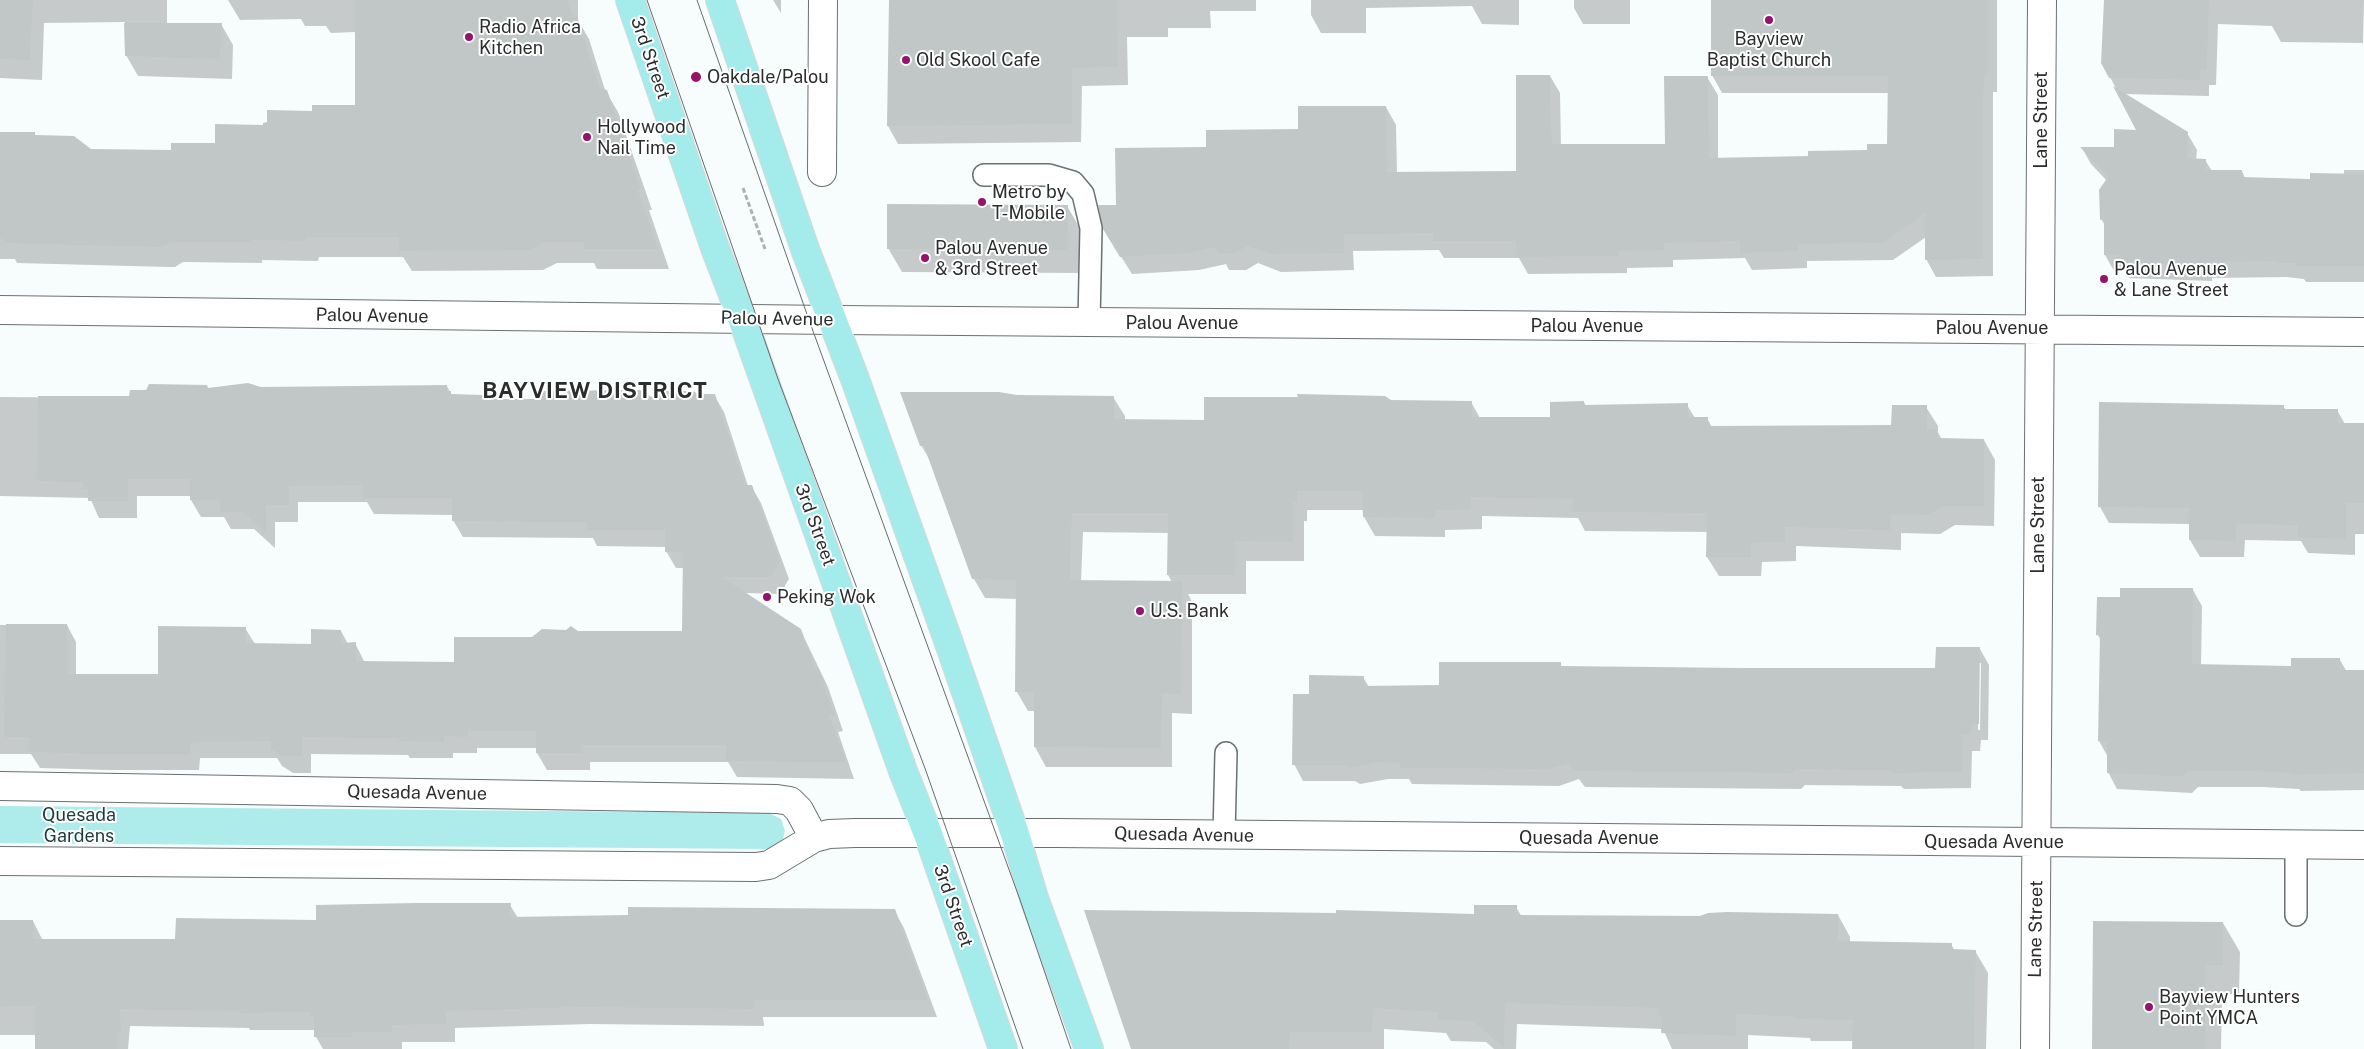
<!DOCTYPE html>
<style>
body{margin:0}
canvas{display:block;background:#f7fcfc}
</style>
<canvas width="2364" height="1049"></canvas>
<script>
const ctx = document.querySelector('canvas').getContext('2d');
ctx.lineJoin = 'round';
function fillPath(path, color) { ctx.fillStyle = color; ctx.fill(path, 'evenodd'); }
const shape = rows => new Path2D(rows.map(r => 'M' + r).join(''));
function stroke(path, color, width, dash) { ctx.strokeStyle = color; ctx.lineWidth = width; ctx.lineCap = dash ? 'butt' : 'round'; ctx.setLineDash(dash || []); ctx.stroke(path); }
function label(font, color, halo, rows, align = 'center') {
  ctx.font = font + ' "Public Sans",sans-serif'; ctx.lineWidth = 4; ctx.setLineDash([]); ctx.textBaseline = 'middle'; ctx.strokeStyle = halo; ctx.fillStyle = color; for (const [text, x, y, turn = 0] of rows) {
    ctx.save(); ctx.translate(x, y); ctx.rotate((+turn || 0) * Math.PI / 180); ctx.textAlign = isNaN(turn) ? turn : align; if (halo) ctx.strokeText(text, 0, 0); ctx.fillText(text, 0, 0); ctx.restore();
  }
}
const green = shape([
 [0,806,769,813,781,819,785,831,782,842,772,848,766,849,0,843]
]);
const shadow = shape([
 [0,0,167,0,167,24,221,24,233,45,232,79,138,76,126,55,125,22,44,23,42,80,0,78],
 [228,0,578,0,578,20,589,39,605,90,618,112,652,210,649,210,669,269,597,269,594,263,557,263,543,270,412,271,403,257,319,257,318,261,262,260,262,263,183,262,175,267,169,267,17,263,15,259,0,259,0,133,34,133,36,137,91,150,173,151,216,144,264,126,313,112,356,107,356,32,331,33,326,26,305,26,301,19,240,20],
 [773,0,781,0,781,13],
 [890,0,1256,0,1256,11,1210,11,1211,28,1168,28,1168,37,1127,37,1128,85,1082,86,1081,142,898,144,888,126],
 [1311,0,1519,0,1519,25,1482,24,1472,6,1366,8,1366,33,1321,33,1311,15],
 [1574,0,1630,0,1630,24,1583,24,1574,8],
 [1712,0,1997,0,1997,92,1993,92,1993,276,1936,277,1926,259,1926,237,1893,260,1807,261,1807,268,1752,270,1745,258,1673,260,1673,267,1627,268,1627,273,1528,274,1519,258,1444,258,1439,250,1353,251,1354,270,1281,272,1258,263,1246,270,1229,270,1226,264,1199,270,1132,274,1115,247,1117,206,1207,148,1299,131,1386,107,1396,125,1397,173,1517,172,1550,76,1560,93,1561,146,1666,145,1707,77,1718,95,1718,159,1809,158,1868,151,1889,145,1889,93,1722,93,1712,75],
 [2104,0,2364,0,2363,43,2281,42,2272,26,2218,24,2216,85,2209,85,2209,96,2124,94,2187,133,2197,150,2196,160,2205,160,2212,171,2242,171,2245,178,2311,181,2344,175,2344,170,2364,170,2364,282,2306,282,2304,279,2287,277,2212,278,2212,281,2129,278,2125,271,2114,271,2105,255,2106,227,2101,219,2107,181,2091,164,2082,148,2115,149,2138,131,2110,77],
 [1067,206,1081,230,1080,273,902,272,888,248],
 [447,386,452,396,486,400,651,399,714,395,724,412,748,486,751,486,761,503,789,579,780,594,745,593,800,629,828,687,843,731,838,732,854,779,737,777,728,762,590,762,590,770,547,770,537,753,537,748,477,748,477,753,453,753,453,758,410,758,408,755,311,754,311,773,293,773,282,766,277,758,200,758,199,770,108,770,40,768,31,754,0,754,0,625,67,625,76,642,76,675,159,675,245,628,255,644,312,645,341,631,348,644,355,643,365,663,455,664,532,638,577,632,684,632,684,568,676,568,666,551,666,547,597,546,593,538,463,537,453,520,453,515,374,514,367,502,298,502,298,522,275,522,275,548,254,529,231,529,224,517,201,517,191,500,191,496,137,496,137,518,99,518,90,498,0,496,0,397,131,398,208,389],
 [1017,396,1113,397,1125,416,1125,421,1205,422,1391,401,1471,402,1480,418,1551,418,1584,402,1586,406,1687,405,1695,418,1707,418,1712,427,1892,426,1926,407,1938,426,1938,432,1942,440,1984,440,1995,460,1994,526,1955,525,1940,534,1901,533,1901,550,1796,546,1796,561,1762,562,1761,576,1719,576,1707,557,1708,532,1585,531,1578,518,1482,516,1482,529,1445,530,1445,537,1375,536,1364,517,1364,510,1307,510,1307,521,1304,521,1304,561,1246,561,1246,594,1188,594,1192,602,1192,714,1172,713,1172,767,1046,767,1035,747,1035,711,1028,711,1017,692,1017,599,985,598,974,579,931,462,921,445],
 [1083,532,1169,533,1168,575,1172,582,1081,581],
 [2283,406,2286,410,2337,410,2345,424,2364,424,2364,534,2355,534,2355,555,2308,553,2301,541,2245,540,2244,557,2200,557,2190,540,2190,524,2109,523,2100,507],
 [2193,590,2202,606,2201,666,2292,667,2340,660,2347,672,2364,672,2364,790,2301,791,2299,789,2263,787,2198,787,2192,793,2117,789,2108,772,2108,757,2099,741,2101,640,2097,634,2122,599],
 [1980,649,1989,665,1988,740,1981,740,1980,751,1972,751,1971,788,1904,789,1901,786,1805,785,1801,789,1585,787,1579,779,1559,786,1412,784,1409,779,1388,779,1360,784,1355,781,1303,781,1294,764,1311,695,1363,677,1369,687,1440,686,1560,663,1562,667,1937,670],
 [1979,663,1981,663,1980,730,1978,730],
 [510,905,518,918,894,910,904,928,937,1017,763,1017,764,1026,590,1024,455,1028,455,1042,402,1042,402,1049,323,1049,316,1037,316,1030,250,1030,249,1028,130,1026,128,1049,36,1049,36,1035,0,1035,0,921,33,921,43,941,177,940,317,921],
 [1516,907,1522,917,1838,915,1850,937,1850,942,1951,944,1955,951,1975,951,1988,973,1986,1049,1854,1049,1854,1041,1811,1041,1810,1038,1748,1035,1748,1049,1672,1049,1663,1029,1517,1024,1516,1049,1494,1049,1486,1042,1451,1041,1446,1033,1384,1029,1384,1049,1132,1049,1475,916],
 [2223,923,2240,952,2239,994,2222,994,2221,1049,2093,1049]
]);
const building = shape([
 [0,0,33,0,30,60,0,59],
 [355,0,567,0,573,17,577,17,600,88,607,90,641,189,638,190,658,249,584,249,584,242,545,242,531,250,399,251,399,237,307,237,307,241,251,240,251,242,171,242,163,247,157,247,4,243,4,239,0,239,0,132,35,132,35,135,74,136,91,149,171,150,171,143,215,143,215,124,263,125,263,123,267,122,267,110,312,111,312,105,355,105],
 [889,0,1117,0,1118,67,1072,68,1072,124,887,126],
 [1711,0,1987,0,1987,75,1984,75,1983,110,1983,259,1925,260,1925,213,1883,243,1798,244,1798,251,1740,253,1740,241,1664,243,1664,250,1618,251,1618,256,1517,257,1516,241,1433,241,1433,233,1344,234,1344,253,1271,254,1247,246,1236,253,1218,253,1215,247,1189,253,1120,257,1103,229,1098,205,1116,205,1115,148,1206,147,1206,130,1298,129,1298,106,1386,106,1387,172,1516,171,1516,75,1550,75,1552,144,1665,144,1664,76,1708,76,1709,158,1808,156,1808,151,1867,150,1867,144,1887,144,1888,76,1711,76],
 [2104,0,2209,0,2207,69,2200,69,2200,80,2109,78,2101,63],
 [124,23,222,23,220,59,125,56],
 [2113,86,2188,132,2187,158,2206,159,2206,170,2242,170,2242,177,2310,179,2310,173,2364,174,2364,266,2295,266,2295,263,2277,263,2277,261,2204,262,2203,265,2155,264,2118,262,2118,255,2104,255,2104,219,2100,220,2099,190,2108,177,2080,147,2114,147,2114,129,2136,130],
 [887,204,1068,205,1067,250,887,249],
 [248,383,261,387,447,385,447,391,451,391,451,394,483,395,486,399,541,399,541,391,640,390,651,397,661,391,693,391,698,394,715,394,745,485,752,485,780,561,771,577,722,577,801,629,815,668,819,669,834,715,829,715,846,762,726,761,726,745,581,745,581,753,536,753,536,731,468,731,468,737,444,736,444,742,399,741,399,738,302,737,302,756,282,756,271,749,271,741,191,742,190,754,98,754,29,752,29,737,4,737,6,624,67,624,67,674,158,674,158,626,246,627,246,643,311,644,311,629,341,630,341,643,356,642,356,661,454,662,454,637,532,637,542,629,566,630,571,626,578,631,682,631,683,552,665,552,665,530,586,530,587,522,452,521,452,498,363,498,363,485,289,486,289,505,266,505,266,533,243,512,220,512,220,500,190,500,190,479,128,479,128,501,88,501,88,489,83,489,83,482,37,481,38,396,129,396,130,390,146,390,149,384,207,385,208,388],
 [900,392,999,392,1017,395,1114,396,1114,419,1204,420,1204,397,1298,397,1297,394,1385,396,1391,400,1472,401,1472,417,1550,417,1550,402,1584,401,1584,405,1688,403,1688,417,1708,417,1708,426,1891,425,1892,405,1927,405,1927,429,1937,429,1937,438,1984,439,1984,506,1943,506,1928,515,1890,514,1890,530,1785,527,1785,542,1751,543,1751,557,1706,557,1707,513,1573,512,1573,499,1471,497,1471,509,1435,511,1435,518,1363,517,1362,491,1297,491,1297,502,1293,502,1293,542,1235,541,1235,575,1167,575,1168,513,1072,513,1070,580,1182,581,1181,694,1162,694,1161,748,1034,747,1034,692,1015,692,1016,580,972,579,924,446,920,446],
 [2099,402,2284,405,2284,409,2338,409,2338,423,2364,423,2364,503,2346,503,2346,539,2297,537,2298,525,2236,524,2236,541,2189,540,2189,508,2098,507],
 [2120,588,2193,588,2192,664,2291,666,2291,658,2340,658,2340,670,2364,670,2364,773,2290,775,2290,773,2253,771,2188,771,2182,776,2171,776,2107,773,2107,742,2098,741,2100,635,2096,635,2097,597,2120,597],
 [1936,647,1980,647,1979,724,1972,724,1971,735,1963,735,1962,772,1894,773,1890,770,1795,769,1792,773,1575,771,1568,764,1549,769,1402,768,1398,763,1378,762,1350,768,1344,765,1292,765,1293,694,1309,694,1309,675,1364,676,1364,686,1439,685,1439,662,1561,662,1561,666,1742,668,1935,668],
 [415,903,511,903,510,917,628,915,628,907,895,909,928,1000,754,1000,755,1009,580,1007,446,1011,446,1024,392,1025,393,1032,352,1032,352,1037,314,1037,314,1016,310,1016,310,1012,239,1013,239,1011,120,1009,121,1033,117,1033,117,1049,35,1049,35,1006,0,1007,0,920,33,920,33,939,175,939,176,918,316,920,316,905],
 [1474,905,1517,905,1517,915,1700,916,1708,913,1727,912,1838,914,1838,941,1952,943,1952,949,1976,950,1974,1049,1852,1049,1853,1020,1797,1019,1797,1017,1736,1014,1736,1036,1661,1033,1662,1015,1659,1015,1659,1008,1505,1003,1504,1048,1473,1021,1438,1020,1438,1012,1373,1008,1372,1032,1290,1032,1289,1049,1131,1049,1084,910,1336,913,1336,910,1474,914],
 [2093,921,2223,922,2223,965,2205,965,2205,1049,2092,1049]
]);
const path = shape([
 [743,188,765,249]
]);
const service = shape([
 [984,175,1049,175,1073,182,1083,194,1091,228,1089,322],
 [1224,835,1226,753],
 [2296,915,2296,844]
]);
const pedestrian = shape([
 [822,172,823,0]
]);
const minor = shape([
 [833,320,2364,332],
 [0,786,777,799,790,801,799,810,814,838],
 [0,861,756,867,769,865,814,838,829,834,855,833,1056,833,2364,845],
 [2035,1049,2042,0]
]);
const tertiary = shape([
 [0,310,833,320]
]);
const primary = shape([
 [630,0,715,248,742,318,903,771,928,834,1003,1049],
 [720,0,805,249,855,379,949,643,1015,834,1034,898,1089,1049]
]);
const tram = shape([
 [647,0,778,379,926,771,1023,1049],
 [697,0,809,320,1019,897,1071,1049]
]);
const markers = [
 [1769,20,5,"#95136b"],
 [469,37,5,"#95136b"],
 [906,60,5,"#95136b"],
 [696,77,6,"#95136b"],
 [587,137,5,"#95136b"],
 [982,202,5,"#95136b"],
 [925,258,5,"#95136b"],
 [2104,279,5,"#95136b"],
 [767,597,5,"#95136b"],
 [1140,611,5,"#95136b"],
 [2149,1007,5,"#95136b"]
];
const poiNames = [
 ["Radio Africa",479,27],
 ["Kitchen",479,48],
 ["Bayview",1769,39,"center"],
 ["Baptist Church",1769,60,"center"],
 ["Old Skool Cafe",916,60],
 ["Oakdale/Palou",707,77],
 ["Hollywood",597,127],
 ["Nail Time",597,148],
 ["Metro by",992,192],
 ["T-Mobile",992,213],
 ["Palou Avenue",935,248],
 ["& 3rd Street",935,269],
 ["Palou Avenue",2114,269],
 ["& Lane Street",2114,290],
 ["Peking Wok",777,597],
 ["U.S. Bank",1150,611],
 ["Bayview Hunters",2159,997],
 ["Point YMCA",2159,1018]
];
const streetNames = [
 ["3rd Street",650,58,71],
 ["Lane Street",2041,120,-90],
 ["Palou Avenue",372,316,1],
 ["Palou Avenue",777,319,1],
 ["Palou Avenue",1182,323],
 ["Palou Avenue",1587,326],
 ["Palou Avenue",1992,328],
 ["3rd Street",815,525,70],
 ["Lane Street",2038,525,-90],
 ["Quesada Avenue",417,793,1],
 ["Quesada Avenue",1184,835,1],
 ["Quesada Avenue",1589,838],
 ["Quesada Avenue",1994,842],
 ["3rd Street",953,906,71],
 ["Lane Street",2036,929,-89]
];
const parkNames = [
 ["Quesada",79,815],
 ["Gardens",79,836]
];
const districtNames = [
 ["BAYVIEW DISTRICT",595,391]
];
fillPath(green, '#aeecec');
fillPath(shadow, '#0003');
fillPath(building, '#c1c7c7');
stroke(service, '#6b7070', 24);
stroke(pedestrian, '#6b7070', 30);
stroke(minor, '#6b7070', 30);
stroke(tertiary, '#6b7070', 30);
stroke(primary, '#d9d9d9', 30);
stroke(path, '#adb1b1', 3, [5, 2.5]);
stroke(service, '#fff', 21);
stroke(pedestrian, '#fff', 28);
stroke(minor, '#fff', 28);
stroke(tertiary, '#fff', 28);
stroke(primary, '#a4ebec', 28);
stroke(tram, '#686b6b', 1);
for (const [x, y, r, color] of markers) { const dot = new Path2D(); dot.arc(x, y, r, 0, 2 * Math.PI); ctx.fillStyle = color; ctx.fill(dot); stroke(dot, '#fff', 2); }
label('18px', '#2b2d2d', '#fff', poiNames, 'left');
label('18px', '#2b2d2d', '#fff', streetNames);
label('18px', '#1a3c3c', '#fff', parkNames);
ctx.letterSpacing = '1px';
label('bold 22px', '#2b2d2d', '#fff', districtNames);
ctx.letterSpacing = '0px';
</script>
